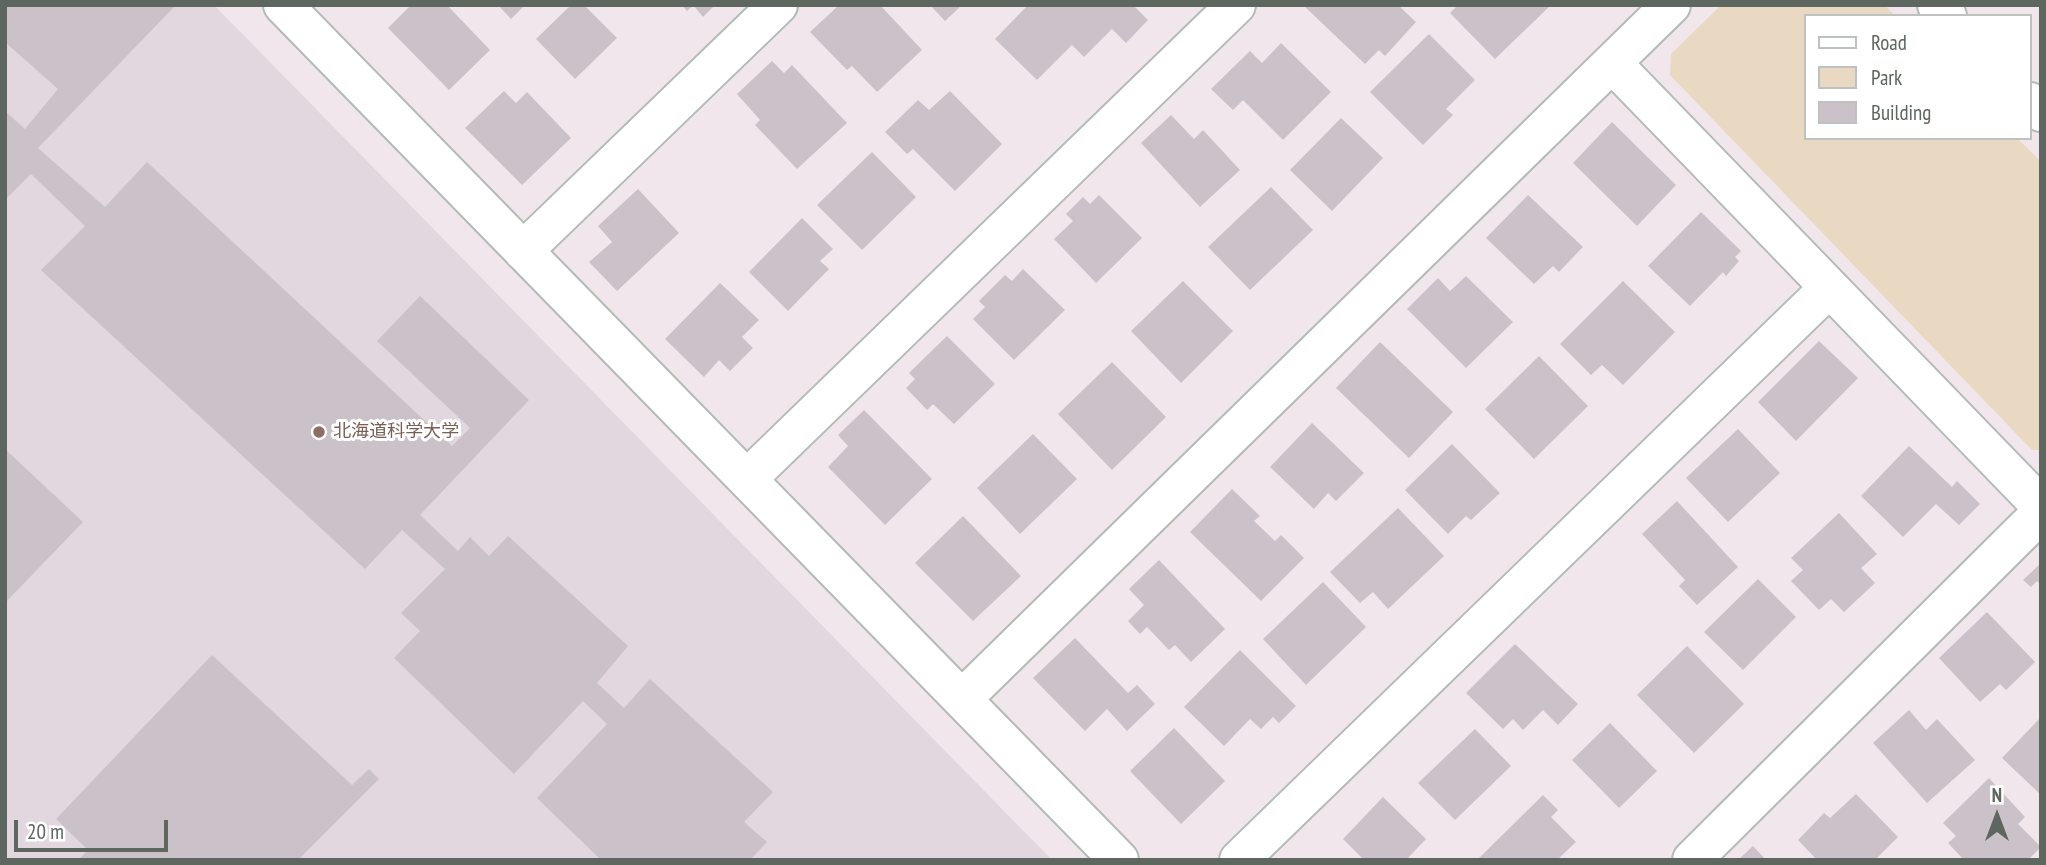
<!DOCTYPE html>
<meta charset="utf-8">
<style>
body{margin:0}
#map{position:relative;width:2046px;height:865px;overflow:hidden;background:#f0e6ec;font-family:"PT Sans Narrow",sans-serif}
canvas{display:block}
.frame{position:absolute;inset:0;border:7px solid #5d675f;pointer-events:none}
.legend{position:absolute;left:1804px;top:14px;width:228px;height:126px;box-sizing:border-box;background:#fff;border:2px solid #bec2bf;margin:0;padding:9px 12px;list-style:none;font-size:21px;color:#5d675f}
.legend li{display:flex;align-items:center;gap:14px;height:35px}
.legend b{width:35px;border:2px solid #bec2bf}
.north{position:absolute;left:1962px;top:781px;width:70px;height:70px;-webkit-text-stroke:5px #fff;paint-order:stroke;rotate:0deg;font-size:19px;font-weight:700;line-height:28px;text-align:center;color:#5d675f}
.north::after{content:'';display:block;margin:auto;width:24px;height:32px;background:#5d675f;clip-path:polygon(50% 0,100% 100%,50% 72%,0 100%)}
.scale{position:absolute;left:14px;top:820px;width:154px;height:32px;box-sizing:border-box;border:4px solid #5d675f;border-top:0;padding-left:9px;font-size:21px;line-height:24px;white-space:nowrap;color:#5d675f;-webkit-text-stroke:5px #fff;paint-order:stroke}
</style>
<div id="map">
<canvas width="2046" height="865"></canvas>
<div class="frame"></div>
<ul class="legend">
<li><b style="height:9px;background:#fff"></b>Road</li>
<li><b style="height:19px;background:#e9d9c2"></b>Park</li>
<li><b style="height:19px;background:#cbc2c9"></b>Building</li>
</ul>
<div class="north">N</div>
<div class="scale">20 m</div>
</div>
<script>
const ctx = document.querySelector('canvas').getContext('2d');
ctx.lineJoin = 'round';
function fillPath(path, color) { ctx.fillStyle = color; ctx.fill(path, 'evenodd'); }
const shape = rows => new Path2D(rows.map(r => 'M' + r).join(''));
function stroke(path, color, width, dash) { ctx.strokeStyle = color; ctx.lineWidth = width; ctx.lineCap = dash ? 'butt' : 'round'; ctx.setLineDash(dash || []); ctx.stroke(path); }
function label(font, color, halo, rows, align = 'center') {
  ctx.font = font + ' "PT Sans Narrow","Noto Sans JP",sans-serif'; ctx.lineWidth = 6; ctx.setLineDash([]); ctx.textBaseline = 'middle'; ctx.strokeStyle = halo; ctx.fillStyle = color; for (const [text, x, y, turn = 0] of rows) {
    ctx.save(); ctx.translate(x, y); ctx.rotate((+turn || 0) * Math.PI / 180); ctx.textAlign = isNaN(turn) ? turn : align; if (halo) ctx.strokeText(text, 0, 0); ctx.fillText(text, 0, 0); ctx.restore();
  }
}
const education = shape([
 [5,5,214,5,1052,860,5,860]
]);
const green = shape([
 [1721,5,1885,5,1895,16,1806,16,1806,138,2017,138,2041,162,2041,450,2032,450,1670,75,1671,54]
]);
const building = shape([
 [5,5,174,7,38,148,105,207,147,162,452,446,470,428,377,341,420,296,529,400,420,515,458,551,470,537,489,556,508,536,628,646,597,683,624,708,650,679,773,792,744,822,767,842,750,860,601,860,537,798,607,724,583,701,514,774,394,658,420,631,401,613,445,569,402,530,365,569,41,270,85,226,31,174,5,200,5,111,25,129,58,89,5,42],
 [411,5,447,5,490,50,449,90,388,28],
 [498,5,525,5,511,19],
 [571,5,584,5,617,38,575,79,536,39],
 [682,5,715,5,703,17,693,5,687,11],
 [839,5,880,5,922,50,877,92,852,66,847,70,810,32],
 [930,5,962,5,945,21],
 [1028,5,1133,5,1148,20,1126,43,1112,29,1084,57,1072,45,1037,80,995,39],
 [1303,5,1398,5,1416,22,1385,56,1379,50,1365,64],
 [1458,5,1551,5,1495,59,1450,13],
 [1429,34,1475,80,1446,109,1453,115,1423,145,1370,92],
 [1281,43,1331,92,1283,140,1243,100,1233,110,1211,89,1250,51,1262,63],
 [772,61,784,73,792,65,847,123,797,169,755,125,760,120,737,94],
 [504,91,516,103,527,92,571,138,522,185,465,128],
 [950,91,1002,144,955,191,913,149,907,154,885,132,918,100,929,110],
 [1171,115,1194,139,1203,130,1240,170,1200,207,1141,143],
 [1341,118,1383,158,1332,211,1290,170],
 [1612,122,1676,185,1637,226,1573,163],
 [872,152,916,197,862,250,817,205],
 [1271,187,1313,230,1250,290,1208,247],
 [638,189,679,233,617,291,589,262,612,242,598,226],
 [1099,195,1142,238,1096,283,1054,239,1073,221,1066,214,1083,197,1090,204],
 [1528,195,1583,247,1559,272,1553,266,1534,284,1486,238],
 [1701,212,1741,251,1735,257,1739,261,1726,276,1723,272,1690,306,1648,266],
 [802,218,833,249,820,261,829,269,788,311,749,272],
 [1023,269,1065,310,1014,360,973,319,985,307,979,301,1005,275,1012,281],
 [1466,276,1513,322,1466,368,1407,309,1438,278,1450,291],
 [1183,281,1233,331,1181,383,1131,331],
 [1623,281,1675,332,1623,385,1602,365,1591,375,1560,344],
 [720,283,759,320,742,337,753,348,730,371,719,360,704,377,665,339],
 [947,336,995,384,954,424,933,404,927,410,906,388,915,379,909,373],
 [1819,341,1858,378,1796,441,1758,402],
 [1380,342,1453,412,1409,458,1336,388],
 [1539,356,1588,406,1534,459,1485,409],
 [1112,362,1166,417,1112,470,1058,414],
 [864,410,932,479,885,525,828,467,848,446,838,435],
 [1312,423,1364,473,1336,501,1328,493,1314,509,1270,467],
 [1738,429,1780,473,1728,522,1686,478],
 [1033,434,1077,479,1020,534,977,488],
 [1452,444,1500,493,1471,520,1466,516,1448,534,1405,490],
 [1909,446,1952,487,1957,481,1980,504,1959,525,1936,504,1903,537,1861,496],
 [5,449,83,522,5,603],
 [1232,489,1260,516,1254,521,1275,541,1281,535,1304,558,1261,601,1190,532],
 [1677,501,1738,567,1697,605,1679,586,1685,580,1642,534],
 [1398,508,1444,556,1388,609,1373,592,1360,603,1330,572],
 [1839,513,1877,554,1861,568,1875,583,1844,612,1831,599,1819,610,1791,581,1803,570,1791,558],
 [963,516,1021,576,973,621,915,563],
 [1159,560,1225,629,1191,662,1175,645,1169,650,1147,627,1140,634,1128,621,1144,605,1129,589],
 [2041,563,2041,585,2037,581,2031,587,2023,580],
 [1758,579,1796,617,1743,670,1704,632],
 [1323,582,1366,627,1306,685,1263,639],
 [1987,612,2035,662,2006,690,2000,684,1980,702,1939,658],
 [1075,638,1128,693,1137,685,1155,704,1127,731,1107,709,1085,731,1033,678],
 [1515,644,1578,704,1558,725,1543,710,1523,730,1513,719,1503,729,1466,693],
 [1687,646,1744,704,1694,753,1637,695],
 [1240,650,1296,706,1279,723,1273,717,1261,729,1250,719,1224,746,1184,707],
 [212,655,352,785,369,769,379,779,298,860,78,860,88,850,56,819],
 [1909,710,1926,730,1937,719,1975,760,1927,803,1873,743],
 [2041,717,2041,795,2002,758],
 [1610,723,1657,771,1619,808,1572,760],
 [1174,728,1225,781,1181,824,1130,771],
 [1475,729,1511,766,1455,820,1418,783],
 [1989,778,2025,817,2018,824,2041,847,2028,860,1964,860,1948,843,1956,836,1943,823],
 [1856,794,1898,837,1875,860,1817,860,1798,840,1824,813,1830,818],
 [1543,795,1558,810,1551,817,1576,842,1557,860,1477,860],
 [1383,797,1426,839,1406,860,1364,860,1343,839],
 [1753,846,1766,860,1738,860]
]);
const minor = shape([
 [283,5,1119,860],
 [1937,5,1947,16],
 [1613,64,2041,506],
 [2030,102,2041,112],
 [523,251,778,5],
 [747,479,1236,5],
 [962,699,1671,5],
 [1239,860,1829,288],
 [1692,860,2041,513]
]);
const markers = [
 [319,432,7,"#8d6e63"]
];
const educationNames = [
 ["北海道科学大学",333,432]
];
fillPath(education, '#e2d7df');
fillPath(green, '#e9d9c2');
fillPath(building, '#cbc2c9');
stroke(minor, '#b3bbb5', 42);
stroke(minor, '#fff', 38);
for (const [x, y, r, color] of markers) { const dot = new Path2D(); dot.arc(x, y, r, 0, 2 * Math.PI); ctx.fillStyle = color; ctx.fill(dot); stroke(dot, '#fff', 2.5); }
label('18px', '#785e54', '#fff', educationNames, 'left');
</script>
